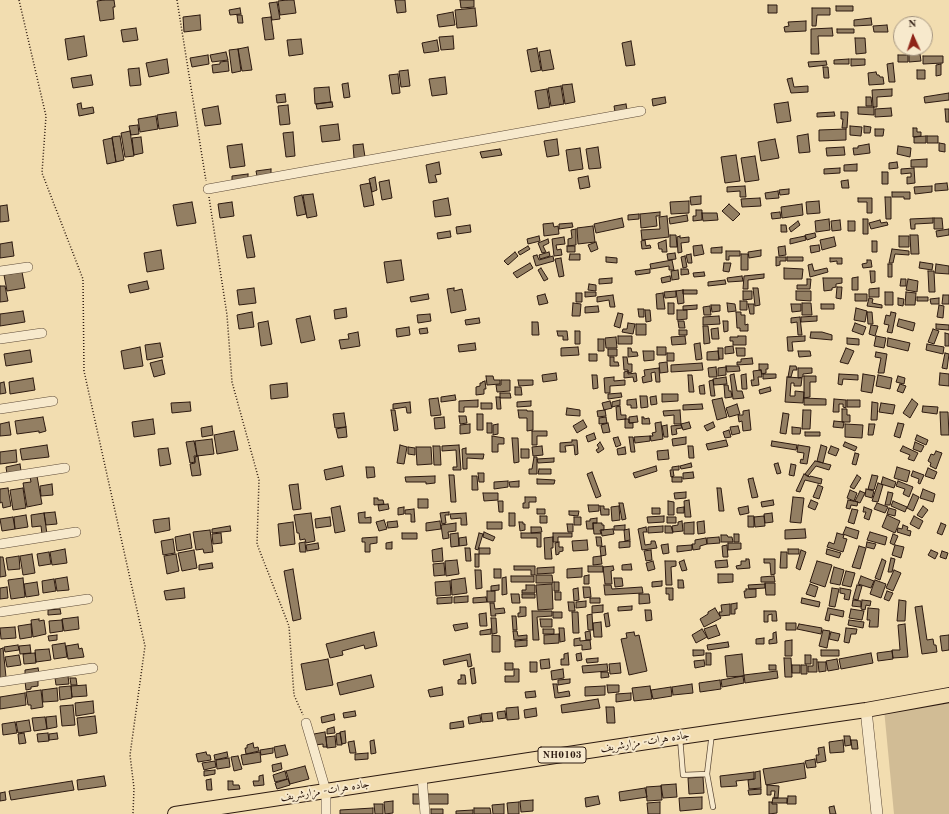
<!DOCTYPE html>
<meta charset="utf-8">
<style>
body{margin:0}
#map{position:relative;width:949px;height:814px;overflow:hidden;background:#f2ddb0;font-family:"Old Standard TT",serif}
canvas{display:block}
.north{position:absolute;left:893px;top:16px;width:40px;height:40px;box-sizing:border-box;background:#f7e9cc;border:1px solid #a69681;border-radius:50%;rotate:357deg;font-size:11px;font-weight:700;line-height:16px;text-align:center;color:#2d1a10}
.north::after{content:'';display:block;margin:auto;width:14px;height:18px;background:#8f2418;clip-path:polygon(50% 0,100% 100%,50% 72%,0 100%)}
</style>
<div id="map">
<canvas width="949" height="814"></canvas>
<div class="north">N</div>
</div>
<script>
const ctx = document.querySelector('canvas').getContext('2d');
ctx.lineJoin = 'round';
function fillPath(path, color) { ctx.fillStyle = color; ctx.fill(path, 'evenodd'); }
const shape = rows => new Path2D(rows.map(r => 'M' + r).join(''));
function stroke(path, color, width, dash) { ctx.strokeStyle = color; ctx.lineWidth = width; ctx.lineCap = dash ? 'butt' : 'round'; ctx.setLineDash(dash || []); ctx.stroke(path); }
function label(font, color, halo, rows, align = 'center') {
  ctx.font = font + ' "Old Standard TT",Amiri,serif'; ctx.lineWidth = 4; ctx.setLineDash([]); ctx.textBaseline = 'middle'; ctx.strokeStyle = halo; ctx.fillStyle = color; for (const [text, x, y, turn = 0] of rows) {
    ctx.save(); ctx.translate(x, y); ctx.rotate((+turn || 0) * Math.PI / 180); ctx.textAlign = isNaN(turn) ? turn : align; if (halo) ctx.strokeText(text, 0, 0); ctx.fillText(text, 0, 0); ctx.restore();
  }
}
const green = shape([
 [949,703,949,814,894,814,884,709]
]);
const building = shape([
 [104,0,114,0,115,7,113,7,114,19,100,21,97,1,104,0],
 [287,0,294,0,296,13,280,15,278,1,287,0],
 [395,0,405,0,406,12,397,13,395,0],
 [460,0,474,0,474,7,461,8,460,0],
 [277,2,280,19,272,20,269,3,277,2],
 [768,5,777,5,777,13,768,13,768,5],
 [836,6,853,6,853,11,836,11,836,6],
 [240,8,241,14,230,15,229,10,240,8],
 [475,8,477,26,457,28,455,10,475,8],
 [812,8,830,8,830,15,817,15,816,26,812,26,812,8],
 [453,12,455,25,439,27,437,15,453,12],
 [200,15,201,30,184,32,183,17,200,15],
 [237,15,242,15,243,23,238,23,237,15],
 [271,17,274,39,265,40,262,18,271,17],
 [871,18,872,25,854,26,854,20,871,18],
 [806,21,806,31,785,32,784,27,789,26,788,22,806,21],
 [887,25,888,32,874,32,873,26,887,25],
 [136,28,138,40,123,42,121,30,136,28],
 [832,28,833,36,818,36,819,54,811,54,811,29,832,28],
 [837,29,854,29,854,33,837,33,837,29],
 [84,36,87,56,68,60,65,39,84,36],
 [453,36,454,49,441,50,439,37,453,36],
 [855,38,865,38,866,53,856,54,855,38],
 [301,39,303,54,289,56,287,40,301,39],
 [437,40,439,51,424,53,422,43,437,40],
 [631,41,635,65,626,66,622,43,631,41],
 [248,47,252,70,242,71,238,49,248,47],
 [537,48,541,70,531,72,527,50,537,48],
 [238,49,241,71,232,73,229,50,238,49],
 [550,50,554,69,542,71,539,52,550,50],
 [226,52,228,60,212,62,210,55,226,52],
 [920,54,921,61,909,62,909,55,920,54],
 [208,55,209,64,192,67,190,58,208,55],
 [898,55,908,55,908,62,898,62,898,55],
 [923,56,943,56,943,63,923,64,923,56],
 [167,59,169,73,149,77,146,63,167,59],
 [849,59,849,64,834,64,834,60,849,59],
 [851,59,865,59,865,65,851,66,851,59],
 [228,61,229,71,213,73,212,65,220,64,220,62,228,61],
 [826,61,827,65,809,67,808,62,826,61],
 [893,63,895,82,889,82,887,64,893,63],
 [941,64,941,75,936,76,936,65,941,64],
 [823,67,828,67,829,78,824,78,823,67],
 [139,68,141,85,130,86,128,69,139,68],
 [408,70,410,86,401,87,399,71,408,70],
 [917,70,925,70,925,79,917,79,917,70],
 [876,72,877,75,879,75,880,77,883,77,884,84,869,85,868,73,876,72],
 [398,74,400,93,392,94,389,75,398,74],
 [91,75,93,85,73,88,71,78,91,75],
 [445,77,447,94,432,96,429,79,445,77],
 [792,78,794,87,808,86,808,92,791,93,787,79,792,78],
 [348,83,350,97,344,98,342,84,348,83],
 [572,84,575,102,565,104,562,85,572,84],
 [561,86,564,104,551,106,548,88,561,86],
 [329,87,331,102,315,104,314,88,329,87],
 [547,89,550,107,538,109,535,91,547,89],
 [892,89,892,96,877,97,877,107,873,107,872,90,892,89],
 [949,93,949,100,925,103,924,97,949,93],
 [285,94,286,102,277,103,276,95,285,94],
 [665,97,666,103,653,106,652,99,665,97],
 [866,97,871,97,872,106,866,106,866,97],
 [332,102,333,107,317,109,316,104,332,102],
 [788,102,791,121,777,123,774,104,788,102],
 [81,103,82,109,93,107,94,113,79,116,77,104,81,103],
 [626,104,627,110,615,112,614,106,626,104],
 [288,105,290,124,280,125,278,106,288,105],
 [218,106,221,124,205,126,202,109,218,106],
 [858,107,874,107,874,115,858,114,858,107],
 [891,108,892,116,875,117,875,109,891,108],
 [945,109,949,109,949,122,946,122,945,109],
 [176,112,178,126,159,129,157,115,176,112],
 [834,112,835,116,817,117,817,113,834,112],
 [841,112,848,112,847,128,842,128,843,119,841,119,841,112],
 [156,116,158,129,140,132,138,119,156,116],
 [338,124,340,140,322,142,320,126,338,124],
 [138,125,139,134,131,135,129,126,138,125],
 [850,126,862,127,861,136,850,135,850,126],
 [864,126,871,127,870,133,864,133,864,126],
 [913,128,917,128,917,132,921,132,921,136,913,137,913,128],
 [846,129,846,140,819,141,819,130,846,129],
 [875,129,884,129,883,136,875,136,875,129],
 [130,131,134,156,125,157,121,133,130,131],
 [293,132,295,156,286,157,283,133,293,132],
 [808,134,810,152,799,153,797,136,808,134],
 [120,136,124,160,116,162,112,137,120,136],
 [926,136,926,143,914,143,914,137,926,136],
 [927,136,938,136,938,143,927,143,927,136],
 [141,137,143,153,134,155,132,138,141,137],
 [112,138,116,162,107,164,103,140,112,138],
 [557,139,559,155,547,157,544,141,557,139],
 [775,139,779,158,761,161,758,142,775,139],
 [939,143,945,144,945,152,939,151,939,143],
 [242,144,245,166,230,168,227,146,242,144],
 [363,144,365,157,354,158,353,145,363,144],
 [869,144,870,153,854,155,853,148,858,148,858,146,869,144],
 [898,146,911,148,910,157,897,154,898,146],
 [598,147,601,168,589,169,586,149,598,147],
 [844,147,845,155,827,156,826,148,844,147],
 [580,148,583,169,569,171,566,150,580,148],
 [500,149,502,155,482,158,480,152,500,149],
 [736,155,740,181,725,183,721,157,736,155],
 [755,156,759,180,745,182,741,158,755,156],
 [927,159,927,167,911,167,911,160,927,159],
 [439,162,441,174,435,175,437,182,429,183,426,165,439,162],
 [897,162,898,168,889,169,889,163,897,162],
 [857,164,857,171,844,171,844,165,857,164],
 [840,168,840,173,824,174,824,169,840,168],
 [914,168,915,183,907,184,907,177,911,177,911,173,901,174,901,169,914,168],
 [271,169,271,175,257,176,256,171,271,169],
 [882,172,888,172,888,184,882,184,882,172],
 [248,174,248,179,232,181,232,176,248,174],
 [588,176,590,187,580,189,578,178,588,176],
 [375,177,377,190,372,192,369,179,375,177],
 [389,180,392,198,382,200,379,182,389,180],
 [848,180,849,188,842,188,841,181,848,180],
 [370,183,374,205,364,207,360,185,370,183],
 [947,183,948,190,935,191,935,184,947,183],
 [745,186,746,197,740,197,740,191,727,192,727,187,745,186],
 [932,186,932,192,915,194,914,187,932,186],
 [789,189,789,194,780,195,779,190,789,189],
 [778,191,779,198,766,199,765,193,778,191],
 [892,192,910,192,910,199,904,199,904,197,892,197,892,192],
 [313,194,317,216,307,218,303,195,313,194],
 [302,195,306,214,297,216,294,197,302,195],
 [701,196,701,204,691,205,690,197,701,196],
 [885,197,891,197,891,219,886,219,885,197],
 [448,198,451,215,435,217,433,201,448,198],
 [760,198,761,206,742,207,741,199,760,198],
 [858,198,872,198,872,213,867,213,867,202,858,202,858,198],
 [689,201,689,213,671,214,670,202,689,201],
 [819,201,820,213,807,214,806,202,819,201],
 [192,202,196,223,177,226,173,205,192,202],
 [232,202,234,216,220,218,218,204,232,202],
 [729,204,740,214,733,221,722,211,729,204],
 [802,204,803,215,782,218,781,207,802,204],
 [7,205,9,221,0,222,0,206,7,205],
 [696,210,702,210,702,220,693,221,693,216,696,216,696,210],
 [660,212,660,216,656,216,657,226,641,228,640,214,660,212],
 [780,212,781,218,772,219,771,213,780,212],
 [702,213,717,213,718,220,703,221,702,213],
 [639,214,639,219,628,220,628,215,639,214],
 [687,215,688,221,670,224,669,218,687,215],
 [667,216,669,237,642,240,641,230,660,229,659,217,667,216],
 [622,218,624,227,596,233,594,224,622,218],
 [933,218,933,223,915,224,915,229,911,229,910,219,933,218],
 [934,218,942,218,943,229,934,229,934,218],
 [829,219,830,230,816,232,815,221,829,219],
 [863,219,868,219,868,234,863,234,863,219],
 [840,220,841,230,832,231,831,221,840,220],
 [880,220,881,223,887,222,888,225,871,229,869,223,880,220],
 [798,221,800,225,791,232,789,228,798,221],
 [848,221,855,221,855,231,848,231,848,221],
 [553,223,554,227,558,226,559,234,544,236,543,224,553,223],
 [572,223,573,227,559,229,559,224,572,223],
 [470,225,471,232,457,234,456,227,470,225],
 [781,225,786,225,787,232,781,232,781,225],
 [593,226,595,242,578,244,577,228,593,226],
 [576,229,576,245,568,246,568,239,572,238,571,230,576,229],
 [949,229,949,235,937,237,936,231,949,229],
 [450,231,451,237,438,239,437,233,450,231],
 [815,233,816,237,807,240,805,235,815,233],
 [251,235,255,257,247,258,243,236,251,235],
 [670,235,676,235,677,247,670,247,670,235],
 [910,235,918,235,919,254,911,254,910,235],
 [539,236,540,241,528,244,527,239,539,236],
 [680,236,680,238,689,237,689,242,681,243,682,252,678,253,677,237,680,236],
 [805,236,806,240,790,244,790,239,805,236],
 [899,236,909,236,909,247,899,247,899,236],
 [564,237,565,244,556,245,557,250,561,249,562,255,554,256,552,239,564,237],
 [834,237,836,246,822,250,820,240,834,237],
 [548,239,549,243,543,246,546,252,542,253,538,243,548,239],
 [645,240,646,246,650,245,651,248,642,249,641,241,645,240],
 [666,240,667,252,662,252,662,249,659,249,658,243,666,240],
 [872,241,877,241,877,252,872,252,872,241],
 [12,242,14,256,0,258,0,244,12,242],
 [596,242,598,249,591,252,588,245,596,242],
 [702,245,704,254,694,256,693,246,702,245],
 [819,245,820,251,811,253,810,246,819,245],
 [528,246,530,249,520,255,518,252,528,246],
 [567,246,575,246,575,252,567,252,567,246],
 [785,246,786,255,779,256,778,247,785,246],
 [722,247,722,253,711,253,711,248,722,247],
 [892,249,909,251,909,255,895,254,893,263,889,263,892,249],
 [161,250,164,269,147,272,144,253,161,250],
 [761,250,761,256,749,258,748,252,761,250],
 [726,251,740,251,740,256,729,256,729,260,726,260,726,251],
 [515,252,518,256,508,265,504,261,515,252],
 [549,252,550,256,540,259,539,255,549,252],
 [675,253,676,259,668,260,667,254,675,253],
 [570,254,580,254,580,260,569,260,570,254],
 [691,254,692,263,688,263,686,255,691,254],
 [741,254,748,254,748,270,741,270,741,254],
 [537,255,539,260,553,256,554,261,536,266,533,256,537,255],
 [685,256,687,267,683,268,681,257,685,256],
 [606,257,617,258,617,263,606,262,606,257],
 [776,257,786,257,786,261,780,261,780,265,776,266,776,257],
 [787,257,803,257,803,261,787,261,787,257],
 [561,258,564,276,559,277,555,259,561,258],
 [830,258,842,258,842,264,837,264,837,261,830,262,830,258],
 [401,260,404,280,387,283,384,262,401,260],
 [672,260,674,270,669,270,669,266,651,269,650,264,672,260],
 [867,260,871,260,872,267,863,268,862,264,867,263,867,260],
 [920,262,933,264,932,270,919,268,920,262],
 [530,263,533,268,517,278,513,273,530,263],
 [724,263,731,263,729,272,723,271,724,263],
 [812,264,814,271,827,268,828,272,810,277,808,265,812,264],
 [888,264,892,264,892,277,888,277,888,264],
 [936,264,949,266,949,274,935,273,936,264],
 [541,268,548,279,544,281,538,270,541,268],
 [784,268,803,269,802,279,784,279,784,268],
 [650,269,650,273,636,275,635,271,650,269],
 [681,269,688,269,689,274,681,275,681,269],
 [678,270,679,279,672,280,671,271,678,270],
 [870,271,875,271,875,282,871,283,870,271],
 [928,271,934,271,935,292,929,292,928,271],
 [22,272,25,288,7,291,4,275,22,272],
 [704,272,705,276,694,277,693,273,704,272],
 [764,274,764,278,748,280,748,289,743,289,744,276,764,274],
 [670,276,671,281,662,283,661,278,670,276],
 [742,276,743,281,728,282,727,278,742,276],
 [858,277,858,290,852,290,852,278,858,277],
 [612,278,612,283,599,284,599,279,612,278],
 [823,278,842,278,842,283,836,284,836,287,832,288,832,290,824,291,823,278],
 [807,279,811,279,810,289,797,289,797,285,807,285,807,279],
 [901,279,906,279,906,286,900,286,901,279],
 [908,279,918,281,917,292,906,290,908,279],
 [725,280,726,284,708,286,708,282,725,280],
 [147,281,149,289,130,293,128,285,147,281],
 [589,284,596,285,596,291,588,290,589,284],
 [0,286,5,286,8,301,0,302,0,286],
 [837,287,842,287,841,299,836,298,837,287],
 [254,288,256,303,239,305,237,290,254,288],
 [454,288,454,291,462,289,466,310,451,313,447,289,454,288],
 [753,288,758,288,760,305,755,306,753,288],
 [879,288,879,297,869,297,869,289,879,288],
 [683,290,697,290,697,294,683,294,683,290],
 [683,290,684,303,678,304,676,291,683,290],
 [676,291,676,297,665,298,664,292,676,291],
 [743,291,752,291,752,299,743,300,743,291],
 [796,291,811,291,811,301,796,300,796,291],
 [585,292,596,292,596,296,585,297,585,292],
 [885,292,893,292,893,305,885,305,885,292],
 [906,292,916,293,915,305,905,305,906,292],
 [576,293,582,293,582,302,576,302,576,293],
 [663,293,665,309,657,309,656,294,663,293],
 [428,294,429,299,411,302,410,297,428,294],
 [545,294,548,303,539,305,537,296,545,294],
 [855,294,867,294,867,301,855,301,855,294],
 [613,295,615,307,610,307,609,300,597,302,597,297,613,295],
 [943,295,949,295,949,304,942,304,943,295],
 [917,297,928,297,928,301,917,301,917,297],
 [869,298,873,299,872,303,882,305,882,308,867,306,869,298],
 [898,298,904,299,903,306,898,305,898,298],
 [939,298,939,304,931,304,930,299,939,298],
 [740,301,747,301,747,310,740,310,740,301],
 [573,303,581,304,580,316,572,316,573,303],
 [668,303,674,303,674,314,668,314,668,303],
 [727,303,735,304,736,311,728,312,727,303],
 [802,303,811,303,812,315,802,315,802,303],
 [748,304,754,304,754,314,750,314,748,304],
 [791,304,801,304,801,311,792,312,791,304],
 [821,304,834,304,834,309,821,309,821,304],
 [697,305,697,309,683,310,683,306,697,305],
 [711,305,720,305,720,311,712,312,711,305],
 [939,305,944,306,943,318,937,317,939,305],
 [598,306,599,312,585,313,585,307,598,306],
 [710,306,711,315,704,315,703,307,710,306],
 [346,308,347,317,335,319,334,310,346,308],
 [856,308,867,311,865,322,854,320,856,308],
 [638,309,644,309,644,317,639,317,638,309],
 [645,310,650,310,651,321,646,322,645,310],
 [677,310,687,310,687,319,677,320,677,310],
 [23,311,25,322,0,326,0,314,23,311],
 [252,312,254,327,239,329,237,315,252,312],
 [736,312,741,312,741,315,745,315,745,325,748,324,748,331,740,331,740,328,737,328,736,312],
 [867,312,872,312,873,324,868,324,867,312],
 [891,312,896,313,892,333,887,332,889,325,884,324,886,315,890,316,891,312],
 [618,313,623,314,620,328,614,326,618,313],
 [430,314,431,321,418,323,417,315,430,314],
 [310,316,315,340,301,343,296,319,310,316],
 [719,316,720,324,703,325,703,317,719,316],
 [817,316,817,321,801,322,801,317,817,316],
 [800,317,802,335,798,335,797,322,791,323,791,318,800,317],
 [479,318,480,323,466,325,465,320,479,318],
 [899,319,915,323,913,331,897,326,899,319],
 [268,321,272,344,261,346,258,323,268,321],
 [678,321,684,321,685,328,679,328,678,321],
 [723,321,728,321,728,331,724,332,723,321],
 [532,322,538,322,539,335,532,335,532,322],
 [628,323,635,324,633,334,622,332,623,329,627,329,628,323],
 [855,323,866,327,863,335,852,331,855,323],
 [636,324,646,324,646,335,636,335,636,324],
 [936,324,949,325,949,330,936,329,936,324],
 [871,325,878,326,875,336,869,334,871,325],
 [703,326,708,326,710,343,704,344,703,326],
 [409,327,410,335,397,337,396,329,409,327],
 [427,328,428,333,420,334,419,329,427,328],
 [718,328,719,339,712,339,711,329,718,328],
 [933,329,939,331,934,344,928,342,933,329],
 [679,330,687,330,687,335,679,335,679,330],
 [557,331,567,331,568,340,563,340,563,336,558,336,557,331],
 [575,331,580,331,580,344,575,344,575,331],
 [358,332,360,346,341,349,339,340,349,339,348,334,358,332],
 [811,332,822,332,832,335,832,340,810,338,811,332],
 [945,333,949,334,949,346,945,346,945,333],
 [618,336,632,336,632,344,618,344,618,336],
 [685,336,686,344,672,345,671,337,685,336],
 [738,336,746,336,746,345,733,345,733,341,730,341,730,337,738,337,738,336],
 [805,336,805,341,792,342,793,351,788,351,787,337,805,336],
 [876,336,886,338,884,348,874,346,876,336],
 [616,337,617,348,606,348,605,338,616,337],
 [847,338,859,339,859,345,847,344,847,338],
 [888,338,910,343,908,351,887,346,888,338],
 [598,339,604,339,604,351,598,351,598,339],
 [160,343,163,357,147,360,145,345,160,343],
 [475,343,476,350,459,352,458,345,475,343],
 [700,343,702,359,696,360,694,344,700,343],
 [927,344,944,347,943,354,926,350,927,344],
 [733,346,734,353,725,354,725,347,733,346],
 [140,347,143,366,124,369,121,351,140,347],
 [578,347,579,355,561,356,561,348,578,347],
 [657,347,666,347,666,355,657,355,657,347],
 [628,348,631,348,632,352,637,352,638,356,628,357,628,348],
 [718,348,723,348,723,359,719,359,718,348],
 [736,348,745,348,745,356,737,356,736,348],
 [846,348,854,351,848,364,840,362,846,348],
 [608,349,617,349,617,356,608,356,608,349],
 [30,350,32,362,6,366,4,354,30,350],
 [643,351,654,351,654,360,644,361,643,351],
 [718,351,719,360,707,360,707,352,718,351],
 [798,351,810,351,811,356,799,357,798,351],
 [876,352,887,354,884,373,878,373,881,358,875,357,876,352],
 [667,353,674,353,674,361,667,361,667,353],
 [945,353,949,354,947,369,942,368,945,353],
 [589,354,597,354,597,361,589,361,589,354],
 [610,357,614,357,614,362,618,362,619,366,610,366,610,357],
 [623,357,627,357,628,364,632,364,632,372,628,373,628,370,624,370,623,357],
 [752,358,753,364,737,365,737,362,741,362,741,359,752,358],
 [162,360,165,374,154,377,150,363,162,360],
 [667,362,668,372,660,373,659,363,667,362],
 [702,363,703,370,671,372,671,365,702,363],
 [759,364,768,364,768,369,766,369,766,373,762,374,761,370,759,370,759,364],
 [726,366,739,366,740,371,727,372,726,366],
 [790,366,796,366,797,370,793,370,791,377,788,377,790,366],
 [716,367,717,377,709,377,708,368,716,367],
 [726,367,726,375,718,376,718,368,726,367],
 [659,368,660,382,656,382,655,372,651,373,652,381,643,383,642,377,645,376,644,370,659,368],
 [798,368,812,368,812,373,803,374,803,377,798,378,798,368],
 [761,370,762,377,758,377,759,385,752,386,751,380,754,380,753,371,761,370],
 [628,371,628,374,636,373,637,381,634,382,633,377,624,378,624,372,628,371],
 [556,373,557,380,543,382,542,375,556,373],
 [940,373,949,374,949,386,939,385,940,373],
 [734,374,737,391,742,391,744,398,733,399,730,375,734,374],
 [746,374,747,389,742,389,741,375,746,374],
 [763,374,776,374,776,378,763,379,763,374],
 [839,374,858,375,858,380,843,379,842,385,838,384,839,374],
 [863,374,875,376,872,393,861,391,863,374],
 [592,375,597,375,598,388,593,389,592,375],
 [688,375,692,375,694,392,689,392,688,375],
 [878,375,892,378,890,389,876,386,878,375],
 [486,376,493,376,494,380,500,380,500,384,487,385,486,376],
 [804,376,816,376,816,382,810,382,810,397,804,398,804,376],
 [898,376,905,378,904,384,896,382,898,376],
 [614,377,614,381,625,380,625,385,610,386,610,393,605,393,604,378,614,377],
 [726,377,727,384,714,385,713,379,726,377],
 [787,377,802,378,801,386,794,386,794,383,791,383,790,396,795,396,795,391,804,392,803,403,785,402,787,377],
 [33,378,35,390,10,394,9,382,33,378],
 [501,380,510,380,510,391,497,392,496,385,501,385,501,380],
 [518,380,533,380,533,385,519,386,518,380],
 [713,380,715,396,711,396,709,381,713,380],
 [485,381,486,389,484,389,484,394,476,395,476,387,480,386,480,383,482,383,482,382,485,381],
 [4,382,6,393,0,394,0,383,4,382],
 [287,383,288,397,271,399,270,385,287,383],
 [900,384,906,386,903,393,897,391,900,384],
 [704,385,705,394,700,394,699,386,704,385],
 [724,385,728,385,729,391,731,391,732,397,725,398,724,385],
 [515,387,521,387,522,395,515,395,515,387],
 [770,387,771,391,760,394,759,390,770,387],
 [500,393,510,393,511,398,500,398,500,393],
 [621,393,622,397,608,399,608,394,621,393],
 [662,394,678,394,678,401,662,402,662,394],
 [455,395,456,400,441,402,441,397,455,395],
 [640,396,647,396,648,407,641,408,640,396],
 [656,396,657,404,651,405,650,397,656,396],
 [496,397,500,397,501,409,497,409,496,397],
 [438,398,441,415,431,416,429,399,438,398],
 [722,398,727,417,717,420,712,400,722,398],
 [804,398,826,399,826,405,804,405,804,398],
 [636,399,637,408,631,408,631,405,627,405,627,400,636,399],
 [834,399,846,400,846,408,843,407,843,404,839,404,839,412,833,412,834,399],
 [912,399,918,404,910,418,903,413,912,399],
 [478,400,478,407,464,407,464,412,459,412,459,401,478,400],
 [620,400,620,405,612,407,612,402,620,400],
 [847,400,860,400,860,407,847,407,847,400],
 [531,401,531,406,517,407,517,402,531,401],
 [610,401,612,408,604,410,602,403,610,401],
 [190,402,191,411,172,413,171,403,190,402],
 [410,402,411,413,407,413,406,407,393,409,393,404,410,402],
 [872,402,878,403,877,420,871,420,872,402],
 [481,403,492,403,492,409,481,409,481,403],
 [881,403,895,405,893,414,879,412,881,403],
 [702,404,703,409,683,410,683,405,702,404],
 [737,404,740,414,729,417,726,408,737,404],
 [620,406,621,415,626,415,626,419,617,420,616,407,620,406],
 [923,406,938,407,937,414,922,412,923,406],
 [567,408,580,410,580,416,566,415,567,408],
 [842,409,847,409,847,415,850,415,850,422,842,422,842,409],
 [391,410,395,410,398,430,394,431,391,410],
 [518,410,527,410,527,411,533,411,533,430,527,431,527,418,519,418,518,410],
 [605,410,606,416,598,417,597,411,605,410],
 [680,410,681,424,674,424,674,415,664,416,663,411,680,410],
 [749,410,751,430,743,431,742,421,739,422,738,415,743,415,743,411,749,410],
 [803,410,811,410,810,429,802,429,803,410],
 [940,412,948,412,949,435,941,435,940,412],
 [344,413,346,427,335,428,333,414,344,413],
 [783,413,789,414,786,434,780,433,783,413],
 [477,414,483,414,483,430,477,430,477,414],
 [459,416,466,416,467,423,460,424,459,416],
 [637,416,638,422,629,423,629,417,637,416],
 [43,417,46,431,39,433,39,431,17,434,15,421,43,417],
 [444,417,445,428,435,429,434,418,444,417],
 [606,417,607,423,599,424,599,418,606,417],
 [642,417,644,417,644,419,649,418,650,424,642,424,642,417],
 [153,419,155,434,134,437,132,422,153,419],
 [625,419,629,419,629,423,633,423,633,428,625,428,625,419],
 [583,420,587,427,577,433,573,426,583,420],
 [834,421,844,422,843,428,833,427,834,421],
 [9,422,11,435,0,436,0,424,9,422],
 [661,422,663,439,651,441,650,436,653,436,652,433,656,432,655,423,661,422],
 [689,422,691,428,683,430,681,424,689,422],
 [713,422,715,427,707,431,704,426,713,422],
 [487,423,492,423,492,433,487,433,487,423],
 [608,423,610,432,603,433,601,425,608,423],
 [898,423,904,424,900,438,894,436,898,423],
 [470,424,470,433,460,434,460,425,470,424],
 [498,424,498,434,493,435,493,425,498,424],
 [845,424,863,425,862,438,845,437,845,424],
 [869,424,875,424,873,435,868,435,869,424],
 [667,425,668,437,664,437,662,426,667,425],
 [681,425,682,428,676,429,677,434,672,435,671,426,681,425],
 [212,426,213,435,202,437,201,428,212,426],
 [738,426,740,433,732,435,730,427,738,426],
 [346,427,347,437,338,438,336,429,346,427],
 [792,427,801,428,800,434,792,434,792,427],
 [729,430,731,437,725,438,723,432,729,430],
 [234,431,238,450,217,454,214,435,234,431],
 [532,431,547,431,547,436,537,436,537,445,532,445,532,431],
 [805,432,820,432,820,436,805,436,805,432],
 [594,433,596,439,588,442,586,436,594,433],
 [917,435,928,440,926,445,915,440,917,435],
 [492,436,504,438,504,444,498,444,498,452,492,452,492,436],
 [650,436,650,441,635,443,634,437,650,436],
 [618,437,621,445,616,447,613,438,618,437],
 [629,437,633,437,635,452,631,452,629,437],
 [686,437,686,444,673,446,672,439,686,437],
 [512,438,518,438,519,462,514,463,512,438],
 [212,439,214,454,197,456,195,441,212,439],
 [572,440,577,440,578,454,575,455,574,445,565,446,566,452,560,452,560,443,572,442,572,440],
 [726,440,728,446,708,450,706,444,726,440],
 [194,441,197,456,194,456,195,462,190,463,186,442,194,441],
 [772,441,797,445,796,450,771,446,772,441],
 [600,442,604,449,598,453,596,450,599,448,597,445,600,442],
 [845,442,857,447,855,451,843,446,845,442],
 [915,442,924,446,921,452,913,449,915,442],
 [47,445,49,457,22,460,20,449,47,445],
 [400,445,407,447,404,464,397,463,400,445],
 [459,445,461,470,453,470,453,467,457,467,456,450,442,451,442,446,459,445],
 [798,445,810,447,807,464,800,463,801,459,803,460,804,453,797,452,798,445],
 [821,445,827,447,823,463,817,461,821,445],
 [433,446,440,446,441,465,434,465,433,446],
 [542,446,543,455,533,456,532,447,542,446],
 [688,446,693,446,694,458,689,458,688,446],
 [831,446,839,449,836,456,828,453,831,446],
 [903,446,918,453,914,461,908,459,910,455,900,451,903,446],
 [408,447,415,448,415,455,408,454,408,447],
 [416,447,431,447,432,464,417,465,416,447],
 [625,447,626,454,618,455,617,449,625,447],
 [168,448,171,464,160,466,158,449,168,448],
 [466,448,466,454,484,454,483,459,467,458,467,469,463,469,462,449,466,448],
 [521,449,529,449,529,458,521,458,521,449],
 [16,450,17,462,0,464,0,452,16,450],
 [668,450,669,459,658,460,657,451,668,450],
 [936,451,942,453,936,469,930,466,931,463,928,461,931,454,934,455,936,451],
 [855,453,859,454,856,465,852,464,855,453],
 [198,456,201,475,192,476,190,464,195,463,195,457,198,456],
 [534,457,537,457,537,474,529,474,529,469,532,469,534,457],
 [554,458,554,462,538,463,537,459,554,458],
 [815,461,831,465,829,470,816,466,808,476,805,474,815,461],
 [691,463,692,467,681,469,680,466,691,463],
 [778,463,781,473,777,474,774,464,778,463],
 [20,464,21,471,7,474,6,467,20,464],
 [791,464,796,465,794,476,789,475,791,464],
 [342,466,344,476,326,480,324,470,342,466],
 [656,466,657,471,635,478,633,473,656,466],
 [679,466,679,470,673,470,674,476,671,477,670,470,672,470,672,467,679,466],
 [366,467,374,467,375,477,367,478,366,467],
 [897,467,910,471,907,482,894,478,897,467],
 [928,468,937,472,934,479,925,476,928,468],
 [539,469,551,469,551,474,538,474,539,469],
 [913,471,924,475,920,484,918,483,919,479,911,476,913,471],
 [592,472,601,496,596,498,587,474,592,472],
 [693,472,694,478,683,479,683,473,693,472],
 [478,473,484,473,484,482,479,482,478,473],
 [804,474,807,476,810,477,810,476,822,479,821,484,805,480,800,492,796,491,804,474],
 [449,475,454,475,456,502,451,502,449,475],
 [857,475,861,478,854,489,850,487,857,475],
 [872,475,878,476,874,490,868,489,872,475],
 [37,476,42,504,27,507,23,483,31,482,30,477,37,476],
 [435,476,435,483,426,484,426,482,406,482,405,477,435,476],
 [472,476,477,476,478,490,472,490,472,476],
 [672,477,682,477,682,482,672,482,672,477],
 [883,477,896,482,894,488,881,484,883,477],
 [753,478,758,497,752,498,748,479,753,478],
 [537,479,555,480,554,484,537,484,537,479],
 [508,481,508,487,494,489,494,482,508,481],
 [519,481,519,487,510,487,509,482,519,481],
 [898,481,913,487,909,497,903,494,905,489,896,486,898,481],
 [878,483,883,485,878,502,872,501,878,483],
 [52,484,53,495,41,496,40,486,52,484],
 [298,484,301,509,293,510,289,485,298,484],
 [818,485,823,487,819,499,813,497,818,485],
 [8,488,11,506,3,508,2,502,0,503,0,489,8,488],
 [23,488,26,508,13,510,10,490,23,488],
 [717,488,721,488,724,511,719,511,717,488],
 [866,489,874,491,872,498,865,496,866,489],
 [923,489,935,494,933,502,920,498,923,489],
 [850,490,857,493,854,501,847,498,850,490],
 [860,491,865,493,860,503,855,501,860,491],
 [686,492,686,498,675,499,674,493,686,492],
 [888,492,893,493,890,505,885,505,888,492],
 [483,493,498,493,498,500,484,501,483,493],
 [913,494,919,497,913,511,907,508,913,494],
 [525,497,536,497,536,502,529,502,529,508,523,508,523,503,525,503,525,497],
 [793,497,804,498,801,523,790,522,793,497],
 [374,498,378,498,378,500,383,500,384,504,374,505,374,498],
 [418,499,428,499,428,508,418,508,418,499],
 [689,500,691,517,685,517,684,501,689,500],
 [773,500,774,505,762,507,761,502,773,500],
 [811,500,818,503,815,510,808,507,811,500],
 [848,500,858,502,857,506,851,505,850,509,846,508,848,500],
 [498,501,503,501,503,512,499,512,498,501],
 [668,501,674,502,674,515,668,515,668,501],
 [893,501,907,507,905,512,891,506,893,501],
 [619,503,623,503,626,519,622,520,619,503],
 [877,503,888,507,885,513,874,509,877,503],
 [388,504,389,509,379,511,378,505,388,504],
 [588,505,599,505,599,511,589,512,588,505],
 [340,506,345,531,335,533,331,508,340,506],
 [600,506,604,506,604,509,609,509,609,515,601,515,600,506],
 [619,506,620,520,612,521,611,507,619,506],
 [748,506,749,513,740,515,738,508,748,506],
 [923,506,928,510,922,518,917,515,923,506],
 [404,507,404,514,398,515,398,508,404,507],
 [684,507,684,513,677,513,677,508,684,507],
 [864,507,872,510,869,520,864,518,866,512,863,512,864,507],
 [652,508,660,508,660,514,652,514,652,508],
 [889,508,896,510,895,516,887,514,889,508],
 [414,509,415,522,411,522,411,514,405,514,405,510,414,509],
 [537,509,545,509,545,514,537,514,537,509],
 [852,509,858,510,854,524,848,522,852,509],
 [569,511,579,511,578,516,569,515,569,511],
 [55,512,57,524,46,525,44,513,55,512],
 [365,512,365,518,371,517,371,523,359,523,358,513,365,512],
 [449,512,449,515,445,515,446,523,442,524,440,513,449,512],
 [44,513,47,534,42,534,41,526,32,527,31,515,44,513],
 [311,513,315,541,306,543,305,539,300,540,299,533,297,533,294,515,311,513],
 [466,513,467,525,461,525,461,518,451,519,450,514,466,513],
 [509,513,515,513,515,526,509,526,509,513],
 [772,513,773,522,765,523,764,514,772,513],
 [26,515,28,527,15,529,14,517,26,515],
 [887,515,900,521,895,533,882,527,887,515],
 [540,516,547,516,547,523,540,523,540,516],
 [664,516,664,522,648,523,647,517,664,516],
 [748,516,754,516,754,527,748,527,748,516],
 [764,516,765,526,755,527,754,517,764,516],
 [914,516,923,521,919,529,910,524,914,516],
 [13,517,15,529,2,531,0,519,13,517],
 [330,517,331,526,316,528,315,519,330,517],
 [574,517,581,517,581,525,574,525,574,517],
 [667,517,676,517,676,523,667,523,667,517],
 [169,518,170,530,155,533,153,520,169,518],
 [597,518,597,523,593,523,593,529,587,529,586,521,590,521,590,519,597,518],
 [384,520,387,529,379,531,376,522,384,520],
 [397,521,398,527,388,528,387,522,397,521],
 [440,521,441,529,426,531,426,523,440,521],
 [682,521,683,531,673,532,672,526,678,525,678,522,682,521],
 [704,521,705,533,698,534,697,522,704,521],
 [293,522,295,544,280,546,278,524,293,522],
 [487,522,502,522,502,529,487,529,487,522],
 [519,522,523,522,523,524,525,524,525,530,520,531,519,522],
 [694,522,694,534,684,534,684,523,694,522],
 [456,523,456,531,448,532,449,538,443,539,441,525,456,523],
 [593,523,602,523,602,525,604,525,604,530,600,530,601,534,594,534,593,523],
 [941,523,946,525,942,535,937,533,941,523],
 [567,524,573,524,573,532,568,532,567,524],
 [625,525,625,530,614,530,614,526,625,525],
 [903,525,908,527,907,530,911,531,910,536,897,532,898,528,902,529,903,525],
 [230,526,231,531,212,533,212,529,230,526],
 [663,526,663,532,648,533,648,527,663,526],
 [665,526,671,526,673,533,665,533,665,526],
 [531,527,541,527,542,532,531,533,531,527],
 [646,527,647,532,643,532,645,545,651,544,651,541,655,541,657,548,642,550,638,529,646,527],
 [846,527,859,531,857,539,843,534,846,527],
 [613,529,614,534,602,536,601,530,613,529],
 [629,529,630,540,625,541,624,530,629,529],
 [805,529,806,538,785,539,785,530,805,529],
 [210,530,213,552,204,553,203,549,196,550,193,532,210,530],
 [484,532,495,537,493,541,483,537,484,532],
 [870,532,887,537,885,545,867,540,870,532],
 [221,533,222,543,213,544,212,534,221,533],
 [402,533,417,533,417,539,402,539,402,533],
 [458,533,459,546,451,547,450,534,458,533],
 [479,533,483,534,478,550,475,549,479,533],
 [521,533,541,533,541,547,537,547,537,538,521,538,521,533],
 [553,533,572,533,572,537,558,537,558,542,553,542,553,533],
 [837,533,844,535,843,538,847,539,843,552,827,547,829,542,834,544,837,533],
 [190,534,192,548,177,551,175,537,190,534],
 [734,534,739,534,739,542,734,542,734,534],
 [893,534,898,536,894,545,890,543,893,534],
 [721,535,727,535,728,537,732,537,733,542,721,542,721,535],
 [377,537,377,543,370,544,370,552,365,552,365,542,362,542,362,538,377,537],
 [466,537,467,545,459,546,459,538,466,537],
 [553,537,553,548,551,548,552,559,545,559,544,538,553,537],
 [596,537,601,537,602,546,597,546,596,537],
 [719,537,720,543,707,544,707,538,719,537],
 [706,538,707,544,700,546,700,549,693,550,692,544,695,544,695,540,706,538],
 [173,539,175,553,163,555,161,541,173,539],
 [587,540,588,550,573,551,572,541,587,540],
 [630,541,630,547,619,548,619,542,630,541],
 [305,542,306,552,300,552,299,543,305,542],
 [392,542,392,549,386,549,386,543,392,542],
 [559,542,559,547,563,547,563,551,559,552,559,554,556,555,555,543,559,542],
 [867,542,876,544,874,549,866,547,867,542],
 [318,543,319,549,307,551,306,545,318,543],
 [728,543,741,543,741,549,728,550,728,543],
 [668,544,669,553,663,554,661,545,668,544],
 [692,545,692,550,677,552,677,546,692,545],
 [727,545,728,557,723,557,722,546,727,545],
 [895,545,904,547,901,558,892,555,895,545],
 [605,546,606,555,601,556,600,547,605,546],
 [859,546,866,548,860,569,852,567,859,546],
 [442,548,443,561,433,562,432,550,442,548],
 [465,548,470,548,471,561,466,561,465,548],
 [479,548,490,548,490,554,479,554,479,548],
 [65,549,67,563,52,565,50,552,65,549],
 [788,549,799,549,799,554,788,554,788,549],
 [827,549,841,553,839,558,826,554,827,549],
 [194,550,197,568,182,571,178,553,194,550],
 [651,550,652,560,646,561,644,551,651,550],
 [801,550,806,552,800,570,796,568,801,550],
 [931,550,938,553,935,559,928,555,931,550],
 [942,551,948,553,946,559,940,557,942,551],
 [49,552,51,564,39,566,37,554,49,552],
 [781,552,787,552,787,568,780,568,781,552],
 [32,554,35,573,23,575,20,556,32,554],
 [176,554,179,571,167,574,164,556,176,554],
 [475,554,479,554,479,567,475,567,475,554],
 [19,556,20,569,8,570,6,558,19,556],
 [601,556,602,564,593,565,593,557,601,556],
 [0,557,3,557,6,576,0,577,0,557],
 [891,558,895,559,892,572,888,572,891,558],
 [746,559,749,559,750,568,737,569,736,566,741,565,741,561,746,561,746,559],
 [764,559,775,559,775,574,771,575,770,563,764,563,764,559],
 [882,559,886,561,880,580,875,578,882,559],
 [457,560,459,574,446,576,445,561,457,560],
 [684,560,687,570,682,571,679,562,684,560],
 [727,560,728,567,716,568,715,561,727,560],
 [653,561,655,569,648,571,646,563,653,561],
 [665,561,676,561,676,566,671,567,672,585,666,585,665,561],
 [817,561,832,565,825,587,810,582,817,561],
 [212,563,213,568,199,570,199,565,212,563],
 [444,563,445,575,434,576,433,564,444,563],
 [631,564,632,570,622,570,622,565,631,564],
 [514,566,535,566,535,575,531,575,531,570,514,570,514,566],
 [588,566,603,566,603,572,588,572,588,566],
 [613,566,614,570,611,571,612,584,605,584,603,567,613,566],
 [554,567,554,573,537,574,537,568,554,567],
 [834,567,844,570,840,585,830,583,834,567],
 [582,568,582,577,567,578,567,569,582,568],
 [293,569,301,619,293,621,284,571,293,569],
 [494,569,501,569,501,578,494,578,494,569],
 [475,570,481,570,482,588,476,589,475,570],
 [894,570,901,573,893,591,886,588,894,570],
 [846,571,855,573,851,587,842,585,846,571],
 [718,574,733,574,733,582,718,583,718,574],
 [536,575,552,575,553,583,536,583,536,575],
 [589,575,589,584,584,584,584,576,589,575],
 [511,576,534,576,534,582,511,582,511,576],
 [774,576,775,582,761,582,761,577,774,576],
 [861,576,874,581,871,588,858,584,861,576],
 [67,577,69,590,57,591,55,579,67,577],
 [506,577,507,594,502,595,502,578,506,577],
 [23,578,25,597,11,599,8,580,23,578],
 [465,578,467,593,452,595,451,580,465,578],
 [614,578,622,578,623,586,615,587,614,578],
 [54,579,56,591,43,593,42,581,54,579],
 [678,580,683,580,684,588,678,588,678,580],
 [875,580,886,584,881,598,870,594,875,580],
 [450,581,451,595,436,596,435,582,450,581],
 [662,581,662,586,652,587,652,582,662,581],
 [37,582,39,595,26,597,24,584,37,582],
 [554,582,559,582,559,591,554,591,554,582],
 [765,583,775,583,775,595,766,595,765,583],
 [552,584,553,609,538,610,536,585,552,584],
 [765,584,765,588,749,589,748,585,765,584],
 [810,584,818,587,815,597,806,594,810,584],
 [499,585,499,590,491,591,491,586,499,585],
 [526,585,535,585,535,593,522,593,522,590,526,590,526,585],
 [604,585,611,585,612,589,642,587,643,593,605,595,604,585],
 [857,585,862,586,858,600,853,599,857,585],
 [7,587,8,598,0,599,0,588,7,587],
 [583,587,590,587,591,597,584,598,583,587],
 [184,588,185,598,166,600,164,591,184,588],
 [578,588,579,600,574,601,573,589,578,588],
 [666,588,673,588,673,600,669,600,669,594,666,594,666,588],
 [832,588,839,589,835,607,829,606,832,588],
 [840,588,851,590,849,600,844,599,845,594,840,593,840,588],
 [746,589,756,589,756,597,745,598,744,591,746,591,746,589],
 [487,591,495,591,495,602,487,602,487,591],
 [887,591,893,593,889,601,884,599,887,591],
 [555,592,561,592,561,600,555,600,555,592],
 [511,594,519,594,520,603,512,603,511,594],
 [522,594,535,594,535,598,522,598,522,594],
 [639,594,649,594,650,603,639,604,639,594],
 [468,596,468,602,454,603,454,597,468,596],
 [452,597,452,603,437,604,437,598,452,597],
 [486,597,487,602,473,603,473,598,486,597],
 [590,598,600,598,600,603,590,603,590,598],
 [802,598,820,602,819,607,801,603,802,598],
 [853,600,861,601,861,607,852,606,853,600],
 [862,600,871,601,870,606,866,605,865,610,861,609,862,600],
 [899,600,906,601,905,621,897,621,899,600],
 [586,601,586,607,576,608,576,602,586,601],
 [568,602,574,602,575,611,569,611,568,602],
 [490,603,494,603,495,609,504,608,505,613,495,614,496,616,491,616,490,603],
 [737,603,737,609,735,609,735,614,731,614,731,604,737,603],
 [730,604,730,615,720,616,719,612,722,612,721,605,730,604],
 [603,605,603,612,592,613,592,606,603,605],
 [632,606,632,610,618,611,618,607,632,606],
 [922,606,927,640,933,639,934,645,936,645,937,652,922,654,915,607,922,606],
 [520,607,526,607,526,616,518,617,518,613,520,613,520,607],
 [715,608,721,618,704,627,700,619,708,614,708,612,715,608],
 [828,608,844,611,843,617,830,614,829,621,825,620,828,608],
 [868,608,879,609,878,627,869,627,870,620,867,620,868,608],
 [60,609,61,614,48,615,48,610,60,609],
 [851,609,864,611,862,620,849,618,851,609],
 [645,610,651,610,652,620,646,621,645,610],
 [532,611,552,611,552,616,537,617,539,640,533,640,532,611],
 [764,611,776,611,777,621,772,621,772,614,768,615,768,622,764,622,764,611],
 [553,612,562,612,562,618,553,618,553,612],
 [572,612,578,612,579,633,573,633,572,612],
 [486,613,487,626,480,626,479,614,486,613],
 [608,613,610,626,606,627,604,614,608,613],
 [592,614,593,630,588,630,587,615,592,614],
 [512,616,516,616,517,630,513,630,512,616],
 [78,617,79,629,64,631,62,619,78,617],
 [491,618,496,618,497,633,492,634,491,618],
 [39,619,39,621,44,620,46,634,33,637,31,620,39,619],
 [540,619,552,619,552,627,541,627,540,619],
 [62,620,63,631,50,633,49,621,62,620],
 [849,620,864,622,863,628,848,625,849,620],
 [601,622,602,637,594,637,593,623,601,622],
 [467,623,468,628,455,631,453,625,467,623],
 [786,623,796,623,796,630,786,630,786,623],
 [31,624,32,637,20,639,18,626,31,624],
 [799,624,822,628,821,634,797,629,799,624],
 [905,624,908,657,893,658,892,650,900,650,898,625,905,624],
 [716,625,720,635,708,639,704,629,716,625],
 [15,627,16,638,1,639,0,628,15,627],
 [559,628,564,628,565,641,560,642,559,628],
 [846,628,857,629,856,634,851,634,849,643,844,642,846,628],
 [491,629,491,634,480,635,480,631,491,629],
 [543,629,554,629,554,634,543,634,543,629],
 [702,629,707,637,696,643,692,635,702,629],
 [823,630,830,631,827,648,819,646,823,630],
 [513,631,517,631,518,636,527,635,527,639,514,640,513,631],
 [590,631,591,640,586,640,585,632,590,631],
 [374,632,377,646,365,649,364,645,342,651,343,655,330,658,326,644,374,632],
 [634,632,635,636,639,635,647,671,629,675,621,639,627,638,626,633,634,632],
 [776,632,777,643,769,644,769,640,773,639,773,633,776,632],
 [831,632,840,634,838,641,829,639,831,632],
 [559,634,559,643,544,644,544,635,559,634],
 [57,635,57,640,49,641,48,636,57,635],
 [492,635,500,636,500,652,492,652,492,635],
 [949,635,949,650,942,651,940,636,949,635],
 [580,638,580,641,590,640,591,649,582,650,582,645,574,646,574,639,580,638],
 [764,638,764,644,756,644,756,639,764,638],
 [527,640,527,646,515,647,515,641,527,640],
 [792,640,792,656,785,656,785,641,792,640],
 [728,642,729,647,708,650,707,645,728,642],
 [65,643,67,657,54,659,52,645,65,643],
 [78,644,79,649,82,648,84,657,68,659,66,646,78,644],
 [18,645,19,650,5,652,4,647,18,645],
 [30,645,31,653,20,654,19,646,30,645],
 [3,648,6,677,0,678,0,649,3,648],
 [49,649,51,660,36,662,35,650,49,649],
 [693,650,704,650,704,655,693,656,693,650],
 [821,650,839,650,839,656,821,656,821,650],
 [892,651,893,659,878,661,877,653,892,651],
 [35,653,36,663,24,664,23,654,35,653],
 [568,653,569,665,561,665,561,659,564,659,564,654,568,653],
 [581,653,582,660,577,661,576,654,581,653],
 [706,653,711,653,711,665,706,665,706,653],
 [871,653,873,663,841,669,839,659,871,653],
 [470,654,472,666,468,667,467,660,444,665,443,660,470,654],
 [742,654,744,676,727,677,725,656,742,654],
 [19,655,21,665,7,667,5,657,19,655],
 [805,655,811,655,811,664,805,664,805,655],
 [598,658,598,662,587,663,586,659,598,658],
 [784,658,791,658,792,677,785,677,784,658],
 [328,659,333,685,306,690,301,664,328,659],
 [549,659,550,668,541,669,540,660,549,659],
 [813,659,817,659,817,672,808,672,808,666,813,666,813,659],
 [837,659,839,669,828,671,826,661,837,659],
 [704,660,705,666,695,668,694,661,704,660],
 [530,662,537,662,537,672,530,672,530,662],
 [818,662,826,662,826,671,819,672,818,662],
 [505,663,513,663,513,670,505,670,505,663],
 [620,663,621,673,610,674,609,664,620,663],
 [607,664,608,671,583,673,582,666,607,664],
 [769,665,776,665,776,670,769,670,769,665],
 [792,665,800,665,800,673,792,673,792,665],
 [801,665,807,665,807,674,801,674,801,665],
 [38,668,39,673,25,675,25,670,38,668],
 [474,668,476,683,472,684,470,669,474,668],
 [514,669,519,669,519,682,505,682,505,676,514,676,514,669],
 [563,669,564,678,552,680,551,671,563,669],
 [777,671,778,678,745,683,744,675,777,671],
 [601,672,608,672,609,677,601,678,601,672],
 [371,675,374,687,340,695,337,683,371,675],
 [461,675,465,675,466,684,458,684,458,680,461,679,461,675],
 [68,676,69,684,56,685,55,678,68,676],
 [743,676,744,683,722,687,721,680,743,676],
 [70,678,76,678,77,685,71,685,70,678],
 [570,679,570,683,558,685,558,680,570,679],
 [38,680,38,686,31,687,31,689,26,690,25,681,38,680],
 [720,680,721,689,700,692,699,683,720,680],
 [553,684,557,684,558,693,569,691,570,696,555,698,553,684],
 [692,684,693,693,673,695,672,687,692,684],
 [86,685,87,696,72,697,71,686,86,685],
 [607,685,619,685,619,692,608,693,607,685],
 [71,686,72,698,60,700,59,687,71,686],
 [605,686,605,695,585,696,585,687,605,686],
 [650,686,652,699,634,701,632,688,650,686],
 [442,687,443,695,430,697,428,690,442,687],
 [671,687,672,696,653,699,651,690,671,687],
 [57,688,58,701,43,702,42,690,57,688],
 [41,690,43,707,31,709,31,705,28,705,26,692,41,690],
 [535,691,536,697,526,698,525,692,535,691],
 [25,693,26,705,0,709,0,697,25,693],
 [631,693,631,700,616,702,616,694,631,693],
 [598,699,600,708,562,713,561,705,598,699],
 [93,701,94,713,76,716,75,703,93,701],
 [73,705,75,725,62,726,60,706,73,705],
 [518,707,519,719,507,720,506,708,518,707],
 [606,707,614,707,615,723,607,723,606,707],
 [536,708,537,716,525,718,524,710,536,708],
 [355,711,356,716,344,718,343,713,355,711],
 [505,711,506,718,498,719,497,712,505,711],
 [492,713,493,721,482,722,481,714,492,713],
 [334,714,335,720,322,723,321,717,334,714],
 [480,715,481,722,469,724,468,717,480,715],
 [56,716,57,727,47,729,46,717,56,716],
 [95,716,97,733,79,736,77,718,95,716],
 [45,717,47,729,34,731,32,718,45,717],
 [29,720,31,731,18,733,16,722,29,720],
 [463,721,464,727,450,729,450,723,463,721],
 [15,722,17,733,3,735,2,724,15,722],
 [334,727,335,733,327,734,327,729,334,727],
 [345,731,346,743,342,744,340,732,345,731],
 [325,732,327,747,323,747,323,744,315,745,314,734,325,732],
 [24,733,26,743,19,744,18,734,24,733],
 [48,733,49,741,38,742,37,734,48,733],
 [57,733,58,739,49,740,49,734,57,733],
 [340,733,342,745,337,745,336,734,340,733],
 [335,736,336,747,327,748,326,737,335,736],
 [844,736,850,736,851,745,845,746,844,736],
 [374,740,376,753,371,754,370,741,374,740],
 [843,740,844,752,830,753,829,742,843,740],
 [851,740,857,740,858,749,852,749,851,740],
 [354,741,356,753,350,753,348,742,354,741],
 [253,743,254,748,258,747,259,751,246,754,245,748,247,748,247,745,253,743],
 [285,745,288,755,276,758,274,747,285,745],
 [824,747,826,761,817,763,816,755,819,755,818,748,824,747],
 [273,748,273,753,261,755,260,750,273,748],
 [206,752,207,755,210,755,211,760,198,762,196,754,206,752],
 [227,752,228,757,215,760,214,755,227,752],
 [260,752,261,762,243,765,241,755,260,752],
 [368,753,368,759,355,760,355,754,368,753],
 [238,756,242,769,234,771,231,757,238,756],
 [229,758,230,767,217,769,216,760,229,758],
 [815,759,816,767,807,768,805,761,815,759],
 [215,761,216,767,204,770,202,763,215,761],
 [281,763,282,769,273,772,272,765,281,763],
 [804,763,806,778,766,785,763,769,804,763],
 [305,766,309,779,290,784,286,771,305,766],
 [215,770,215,774,204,776,204,771,215,770],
 [285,771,287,779,275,782,273,775,285,771],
 [760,771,761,788,749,789,748,780,755,779,755,772,760,771],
 [754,772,754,779,736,781,737,786,721,787,720,776,754,772],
 [263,775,264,785,254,786,253,781,259,781,259,776,263,775],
 [104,776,106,786,78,790,77,780,104,776],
 [703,777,704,793,689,794,688,778,703,777],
 [211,779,212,790,207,790,206,780,211,779],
 [288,779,290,785,277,789,275,783,288,779],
 [72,781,74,790,11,800,9,791,72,781],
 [228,781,233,781,233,785,239,785,240,789,228,790,228,781],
 [676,784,677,797,663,798,661,785,676,784],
 [767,785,779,786,778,798,774,798,775,791,771,791,771,795,767,795,767,785],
 [661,786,662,800,647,801,646,787,661,786],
 [645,788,647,797,620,801,619,792,645,788],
 [761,789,761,794,749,795,748,790,761,789],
 [5,792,6,800,0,801,0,793,5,792],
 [413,794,422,794,422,804,413,804,413,794],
 [427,794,448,794,448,804,427,804,427,794],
 [598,796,600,804,586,807,585,798,598,796],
 [788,796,796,796,796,804,787,804,788,796],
 [702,797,702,809,680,811,679,798,702,797],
 [773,798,787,798,787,803,772,803,773,798],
 [533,800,533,811,521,812,520,801,533,800],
 [393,801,393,813,385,814,384,802,393,801],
 [519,802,519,814,508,814,507,803,519,802],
 [660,802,660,814,648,814,647,803,660,802],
 [769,802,772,802,772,804,777,804,777,813,769,814,769,802],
 [374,804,383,804,383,814,375,814,374,804],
 [504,804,504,814,493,814,492,805,504,804],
 [834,806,836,814,830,814,829,807,834,806],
 [373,808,373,814,340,814,340,810,373,808],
 [474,808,490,808,491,814,474,814,474,808],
 [431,809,443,809,443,814,431,814,431,809],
 [473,810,473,814,456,814,456,811,473,810]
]);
const path = shape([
 [19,0,46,116,42,173,83,279,84,371,145,646,130,755,134,788,133,814],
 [177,0,206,181],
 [209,197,227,315,232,382,259,480,257,544,289,626,294,695,303,715]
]);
const service = shape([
 [680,738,683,775,707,774,712,733],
 [707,774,713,807]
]);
const minor = shape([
 [208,189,641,111],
 [0,271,28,267],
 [0,339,42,333],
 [0,409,53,401],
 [0,478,65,468],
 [0,544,76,532],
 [0,612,88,599],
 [0,682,93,668],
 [306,723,326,791,326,814],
 [422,776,425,814]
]);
const tertiary = shape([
 [866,710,877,814]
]);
const trunk = shape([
 [175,814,680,737,866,710,949,695]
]);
const shields = [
 [562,755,48]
];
const shieldNames = [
 ["NH0103",562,755]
];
const streetNames = [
 ["جاده هرات- مزارشریف",645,742,-9],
 ["جاده هرات- مزارشریف",325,791,-9]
];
fillPath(green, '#d1bc95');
fillPath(building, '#937f63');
stroke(building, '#2d1a10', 1);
stroke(service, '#5e4b38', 6);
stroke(minor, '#5e4b38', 10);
stroke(tertiary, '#5e4b38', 12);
stroke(trunk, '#2d1a10', 16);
stroke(path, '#2d1a10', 1.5, [1, 2]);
stroke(service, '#f7e9cc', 4.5);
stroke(minor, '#f7e9cc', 9);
stroke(tertiary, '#f7e9cc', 11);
stroke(trunk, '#f2ddb0', 14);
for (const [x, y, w] of shields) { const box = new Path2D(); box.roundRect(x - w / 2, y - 8, w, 16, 3); ctx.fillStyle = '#f7e9cc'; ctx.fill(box); stroke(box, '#2d1a10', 1); }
label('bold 10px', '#2d1a10', null, shieldNames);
label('11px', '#2d1a10', '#f7e9cc', streetNames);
</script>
